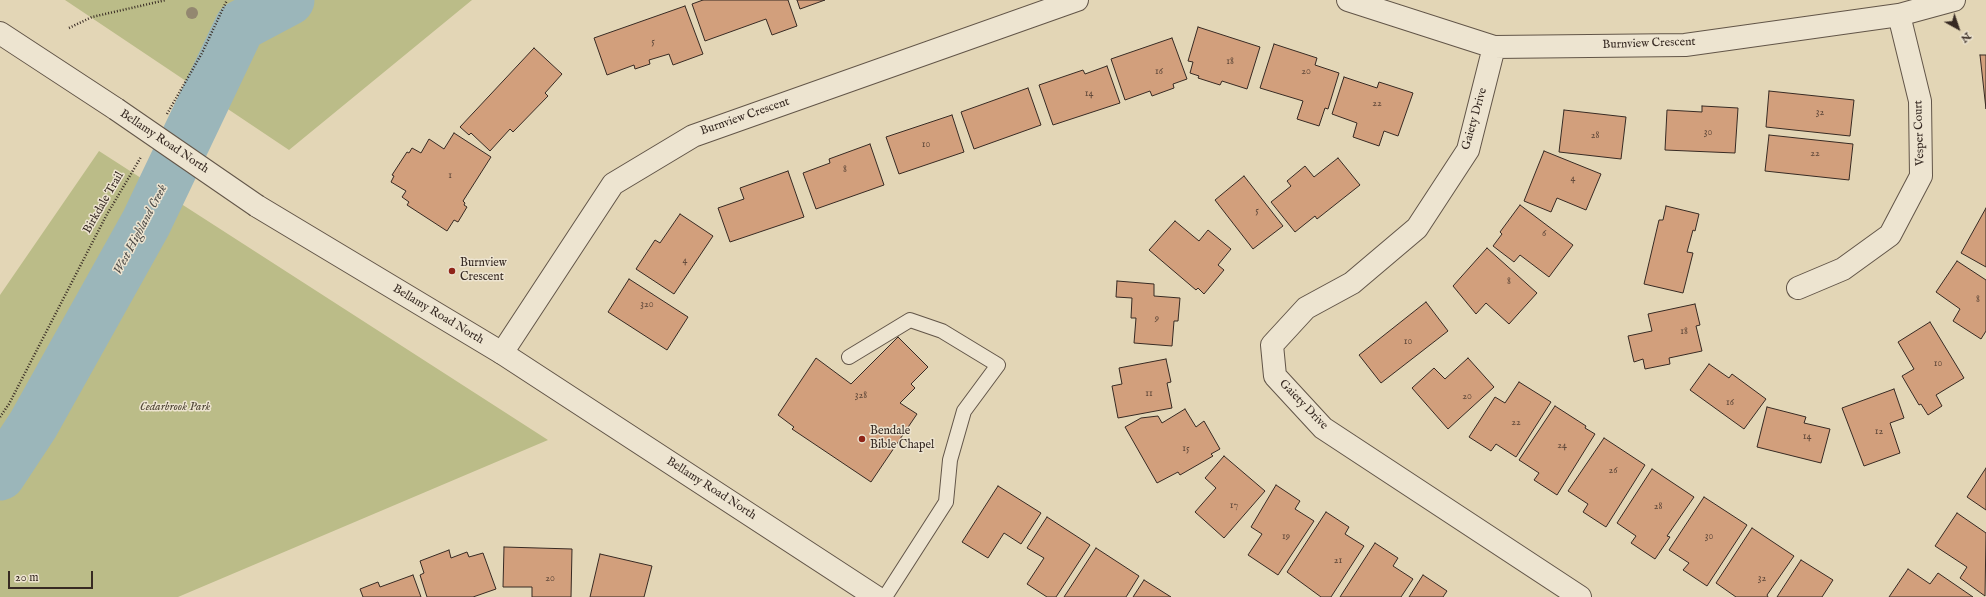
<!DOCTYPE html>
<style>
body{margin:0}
#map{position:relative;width:1986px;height:597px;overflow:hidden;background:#e3d6b6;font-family:"IM FELL English",serif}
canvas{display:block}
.north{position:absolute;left:1938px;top:8px;width:40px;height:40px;-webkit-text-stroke:3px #ede4d0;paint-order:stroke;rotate:140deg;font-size:11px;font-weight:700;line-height:16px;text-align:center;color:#372a23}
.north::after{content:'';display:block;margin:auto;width:14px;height:18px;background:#372a23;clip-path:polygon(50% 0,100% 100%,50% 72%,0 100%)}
.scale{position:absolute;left:8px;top:571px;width:85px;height:18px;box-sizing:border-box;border:2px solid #372a23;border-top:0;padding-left:5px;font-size:12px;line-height:14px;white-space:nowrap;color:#372a23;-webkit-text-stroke:3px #ede4d0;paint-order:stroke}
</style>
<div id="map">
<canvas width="1986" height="597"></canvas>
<div class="north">N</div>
<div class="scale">20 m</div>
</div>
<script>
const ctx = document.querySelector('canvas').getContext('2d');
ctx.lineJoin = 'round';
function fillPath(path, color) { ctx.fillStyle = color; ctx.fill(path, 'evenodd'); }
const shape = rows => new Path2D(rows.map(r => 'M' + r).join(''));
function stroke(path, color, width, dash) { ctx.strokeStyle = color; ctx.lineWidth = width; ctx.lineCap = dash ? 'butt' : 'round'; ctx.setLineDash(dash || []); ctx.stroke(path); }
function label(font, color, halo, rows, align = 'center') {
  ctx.font = font + ' "IM FELL English",serif'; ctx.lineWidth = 3; ctx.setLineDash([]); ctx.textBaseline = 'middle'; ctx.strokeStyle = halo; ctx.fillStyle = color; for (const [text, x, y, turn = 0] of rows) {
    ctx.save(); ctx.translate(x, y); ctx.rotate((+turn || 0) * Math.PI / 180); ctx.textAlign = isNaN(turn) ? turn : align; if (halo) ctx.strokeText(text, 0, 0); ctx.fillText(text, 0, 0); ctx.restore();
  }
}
const green = shape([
 [65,0,472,0,289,150],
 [99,151,548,440,178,597,0,597,0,295]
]);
const river = shape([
 [0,475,33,425,146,223,240,26,289,0]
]);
const building = shape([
 [703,0,788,0,797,26,772,35,766,19,705,41,692,4,703,0],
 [797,0,825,0,800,9,797,0],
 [685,6,703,54,673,65,669,54,649,60,650,64,635,69,634,65,607,75,594,38,685,6],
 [1198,27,1260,47,1247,89,1222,81,1220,85,1198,78,1199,76,1190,73,1193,62,1188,61,1198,27],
 [1172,38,1187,79,1173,84,1174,88,1152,96,1150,91,1125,100,1111,59,1172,38],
 [1274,44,1317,58,1315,65,1339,73,1328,109,1325,108,1319,126,1297,119,1303,101,1260,88,1274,44],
 [534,48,562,74,545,93,548,96,513,132,510,129,490,151,471,133,469,135,460,127,534,48],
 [1980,55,1986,55,1986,109,1980,55],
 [1107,66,1120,103,1053,125,1039,85,1083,70,1085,74,1107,66],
 [1344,77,1377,88,1379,82,1413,93,1398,136,1384,131,1379,146,1353,137,1357,123,1332,114,1344,77],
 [1028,88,1041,125,974,149,961,112,1028,88],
 [1769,91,1854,100,1850,136,1766,127,1769,91],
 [1702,106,1738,108,1735,153,1665,150,1667,110,1702,112,1702,106],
 [1564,110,1626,117,1621,159,1559,152,1564,110],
 [952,115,964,152,899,174,886,137,952,115],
 [454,133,491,157,463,201,465,203,464,205,467,207,458,222,454,220,447,231,407,205,409,202,402,197,406,191,391,182,394,176,392,175,407,152,409,153,412,148,421,153,429,139,444,149,454,133],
 [1769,135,1853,144,1849,180,1765,171,1769,135],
 [870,144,884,185,816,209,803,173,830,163,829,159,870,144],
 [1544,151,1601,174,1586,210,1557,198,1551,212,1524,201,1544,151],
 [1338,158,1360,185,1317,219,1315,216,1295,232,1271,202,1291,186,1287,181,1305,166,1314,177,1338,158],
 [788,171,804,217,730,242,718,208,744,199,740,188,788,171],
 [1244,176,1283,226,1253,249,1215,200,1244,176],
 [1520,205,1573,245,1549,277,1520,255,1514,262,1493,246,1502,234,1500,232,1520,205],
 [1666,206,1699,214,1695,231,1693,230,1687,252,1693,253,1683,293,1644,284,1659,220,1663,220,1666,206],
 [1986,208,1986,267,1961,253,1986,208],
 [680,214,713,236,674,294,636,269,655,240,660,243,680,214],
 [1175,221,1199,241,1208,230,1231,249,1218,265,1224,270,1204,294,1198,288,1196,290,1149,250,1175,221],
 [1487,248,1537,293,1509,324,1486,303,1476,314,1453,286,1487,248],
 [1957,261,1986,280,1986,331,1981,339,1953,321,1960,309,1936,292,1957,261],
 [629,279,688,317,667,350,608,312,629,279],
 [1117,281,1154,284,1154,296,1180,298,1178,321,1174,321,1172,346,1134,343,1136,318,1131,318,1132,298,1116,297,1117,281],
 [1426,302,1448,331,1381,383,1359,355,1426,302],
 [1695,304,1700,325,1696,326,1702,351,1669,358,1670,364,1645,369,1643,359,1634,362,1628,336,1652,331,1648,314,1695,304],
 [1930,322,1964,378,1936,395,1942,406,1928,415,1921,404,1919,405,1902,376,1914,369,1898,342,1930,322],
 [898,337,928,367,911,384,915,388,900,403,917,414,871,482,792,429,794,427,778,415,816,358,851,384,898,337],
 [1468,358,1494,387,1448,429,1412,388,1434,368,1445,379,1468,358],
 [1166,359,1171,382,1167,383,1172,408,1118,418,1112,386,1122,384,1119,368,1166,359],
 [1709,364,1729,378,1732,374,1766,399,1744,429,1690,390,1709,364],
 [1519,382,1551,402,1516,457,1496,444,1491,451,1469,437,1495,397,1505,403,1519,382],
 [1894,389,1904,418,1890,423,1900,453,1864,466,1842,408,1894,389],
 [1555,406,1586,426,1585,428,1595,434,1557,495,1534,480,1539,473,1519,460,1555,406],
 [1767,407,1806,417,1804,423,1830,429,1821,463,1757,447,1767,407],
 [1185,409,1196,427,1204,421,1220,449,1211,454,1213,456,1180,475,1178,472,1157,483,1125,427,1141,418,1158,416,1162,423,1185,409],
 [1604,438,1645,465,1606,527,1583,512,1588,504,1568,491,1604,438],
 [1224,456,1265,491,1224,538,1195,512,1216,488,1205,478,1224,456],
 [1986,468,1986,510,1967,497,1986,468],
 [1652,469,1694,497,1667,536,1670,537,1655,559,1631,543,1636,536,1617,523,1652,469],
 [1276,485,1300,501,1295,509,1314,521,1278,575,1248,555,1262,534,1251,527,1276,485],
 [998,486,1041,513,1021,544,1004,533,988,558,962,542,998,486],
 [1704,497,1747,525,1707,586,1683,570,1689,563,1669,550,1704,497],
 [1326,512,1349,527,1345,534,1364,546,1331,597,1321,597,1287,572,1326,512],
 [1957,513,1986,533,1985,596,1960,578,1967,567,1935,546,1957,513],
 [1047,517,1090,545,1056,597,1047,597,1027,584,1044,558,1027,548,1047,517],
 [1752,528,1794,556,1767,595,1768,597,1736,597,1716,583,1752,528],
 [1375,543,1398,558,1393,566,1413,579,1401,597,1340,597,1375,543],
 [504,547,572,549,571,597,532,597,532,587,503,587,504,547],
 [1096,548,1139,576,1126,597,1064,597,1096,548],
 [449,550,451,558,467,552,469,557,483,553,496,589,473,597,427,597,420,575,424,573,420,561,449,550],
 [600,554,652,566,644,597,590,597,600,554],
 [1801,560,1833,580,1822,597,1777,597,1801,560],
 [1908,569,1930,584,1938,573,1973,597,1889,597,1908,569],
 [413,575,421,597,363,597,360,589,378,582,380,587,413,575],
 [1423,575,1447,591,1443,597,1409,597,1423,575],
 [1144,580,1171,597,1133,597,1144,580]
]);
const path = shape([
 [69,28,92,17,166,0],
 [167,114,202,53,227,0],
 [0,417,9,404,106,216,141,157]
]);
const service = shape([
 [849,357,910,320,942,331,998,365,964,411,950,460,946,502,885,597]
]);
const minor = shape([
 [1348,0,1494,47,1685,45,1899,15,1954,0],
 [1494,47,1468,150,1417,228,1352,283,1306,308,1272,345,1275,376,1323,428,1580,597],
 [1798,288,1843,269,1890,235,1921,176,1920,101,1899,15],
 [502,353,613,184,693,136,1077,0]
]);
const tertiary = shape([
 [0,33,116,109],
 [257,206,502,353,876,597]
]);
const tertiaryBridge = shape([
 [116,109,257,206]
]);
const trees = [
 [192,13]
];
const markers = [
 [452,271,4,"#8f2418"],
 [862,439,4,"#8f2418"]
];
const numberNames = [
 ["5",653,42],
 ["18",1230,62],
 ["16",1159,72],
 ["20",1306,72],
 ["14",1089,94],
 ["22",1377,104],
 ["32",1820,113],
 ["30",1708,133],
 ["28",1595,136],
 ["10",926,145],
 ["22",1815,154],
 ["8",845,170],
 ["1",450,176],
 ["4",1573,179],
 ["5",1257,211],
 ["6",1544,234],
 ["4",685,261],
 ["8",1509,282],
 ["8",1978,300],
 ["320",647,305],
 ["9",1157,319],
 ["18",1684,332],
 ["10",1408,342],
 ["10",1938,364],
 ["11",1149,394],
 ["328",861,396],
 ["20",1467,397],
 ["16",1730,403],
 ["22",1516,423],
 ["12",1879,432],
 ["14",1807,437],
 ["24",1562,446],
 ["15",1186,449],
 ["26",1613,471],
 ["17",1234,506],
 ["28",1658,507],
 ["19",1286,537],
 ["30",1709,537],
 ["21",1338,561],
 ["20",550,579],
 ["32",1762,579]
];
const streetNames = [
 ["Burnview Crescent",1649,44,-2],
 ["Burnview Crescent",745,117,-19],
 ["Gaiety Drive",1475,119,-74],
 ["Vesper Court",1920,133,-92],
 ["Bellamy Road North",164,142,34],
 ["Birkdale Trail",104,203,-60],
 ["Bellamy Road North",438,315,31],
 ["Gaiety Drive",1303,405,46],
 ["Bellamy Road North",711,489,33]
];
const poiNames = [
 ["Burnview",460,264],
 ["Crescent",460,278],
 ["Bendale",870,432],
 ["Bible Chapel",870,446]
];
const parkNames = [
 ["Cedarbrook Park",175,408]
];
const waterNames = [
 ["West Highland Creek",141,230,-62]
];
fillPath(green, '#bbbc88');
stroke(river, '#9bb6ba', 51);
fillPath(building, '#d29f7c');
stroke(building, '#372a23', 1);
stroke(service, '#625548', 16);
stroke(minor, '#625548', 24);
stroke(tertiary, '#625548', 24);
stroke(path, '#372a23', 2.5, [1, 2]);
stroke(service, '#ede4d0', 14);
stroke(minor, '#ede4d0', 22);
stroke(tertiary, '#ede4d0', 22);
stroke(tertiaryBridge, '#625548', 24, []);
stroke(tertiaryBridge, '#ede4d0', 22);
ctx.fillStyle = '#938770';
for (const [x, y] of trees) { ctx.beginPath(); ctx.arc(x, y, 6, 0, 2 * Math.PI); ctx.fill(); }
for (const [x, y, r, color] of markers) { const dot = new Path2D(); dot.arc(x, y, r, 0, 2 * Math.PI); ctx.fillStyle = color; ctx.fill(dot); stroke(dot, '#ede4d0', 1.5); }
label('10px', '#5e4739', null, numberNames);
label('12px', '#372a23', '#ede4d0', streetNames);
label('12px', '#372a23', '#ede4d0', poiNames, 'left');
label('italic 12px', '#514737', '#ede4d0', parkNames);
label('italic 13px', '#504d49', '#ede4d0', waterNames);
</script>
